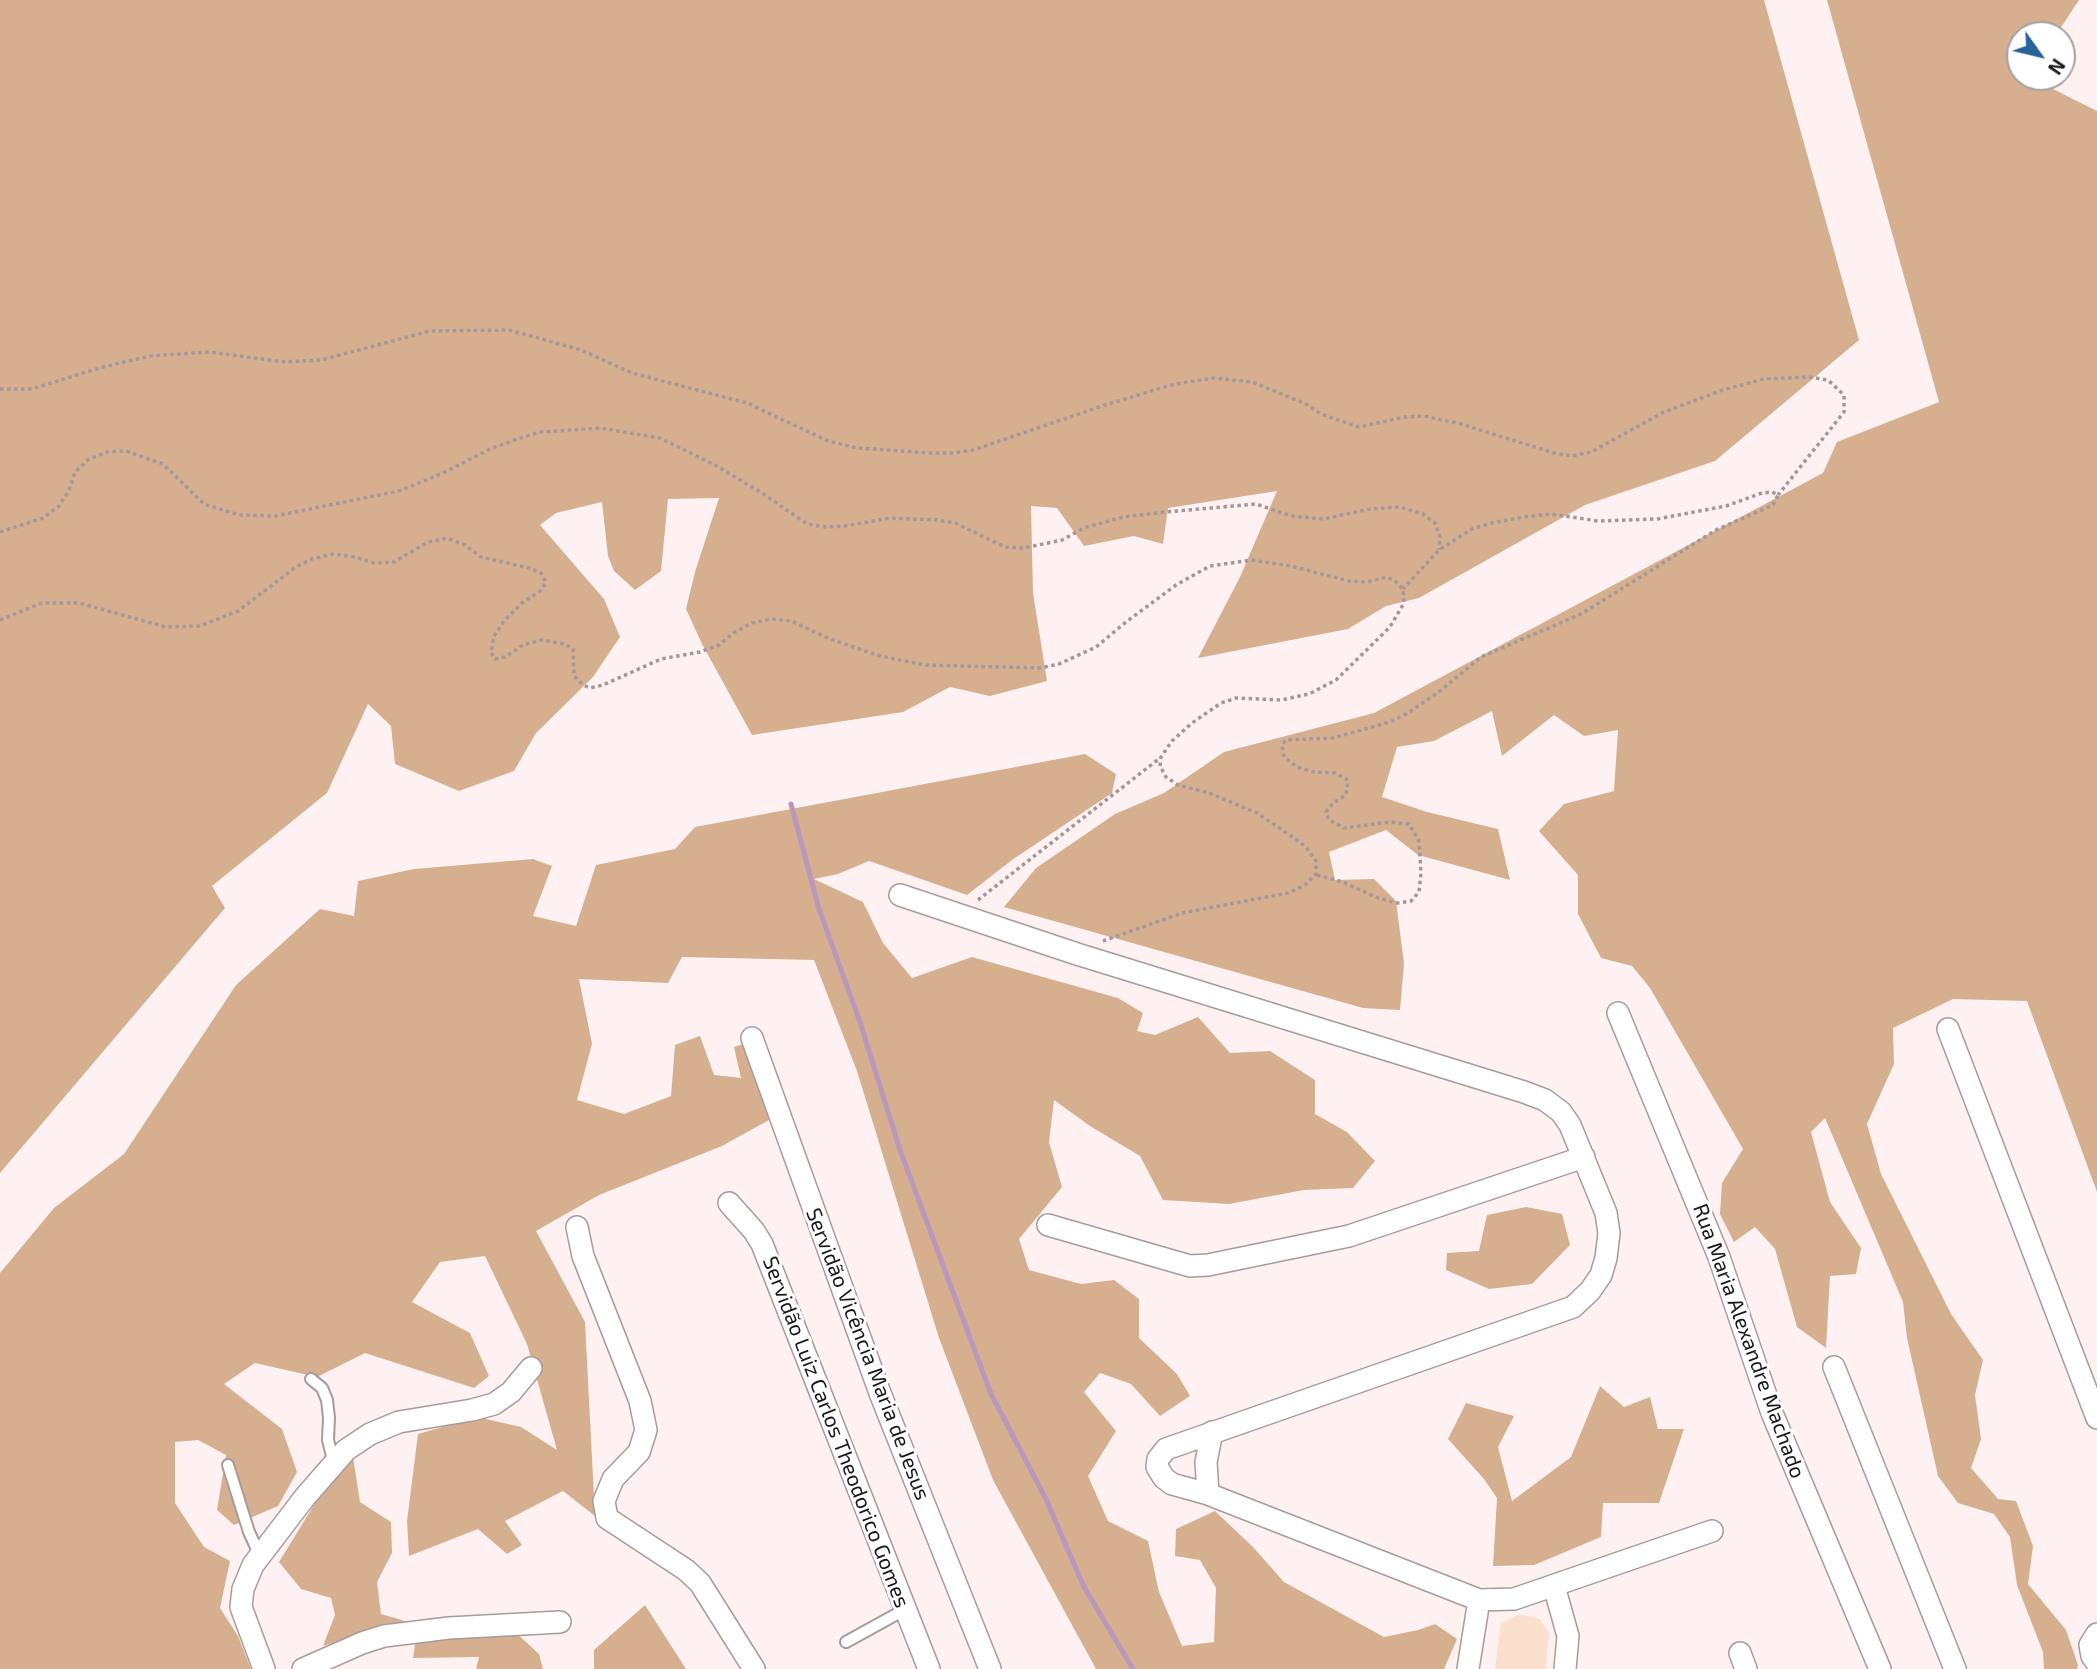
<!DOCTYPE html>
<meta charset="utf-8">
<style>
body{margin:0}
#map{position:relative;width:2097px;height:1669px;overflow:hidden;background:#fff1f2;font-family:"Exo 2",sans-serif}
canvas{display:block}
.north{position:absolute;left:2006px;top:21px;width:70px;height:70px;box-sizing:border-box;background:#fff;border:2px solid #a3a2a2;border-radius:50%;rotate:124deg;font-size:19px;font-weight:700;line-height:28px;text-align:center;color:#1a1616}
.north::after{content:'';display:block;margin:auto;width:24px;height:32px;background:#276299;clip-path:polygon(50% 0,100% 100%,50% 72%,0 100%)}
</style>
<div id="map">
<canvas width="2097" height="1669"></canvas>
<div class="north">N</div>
</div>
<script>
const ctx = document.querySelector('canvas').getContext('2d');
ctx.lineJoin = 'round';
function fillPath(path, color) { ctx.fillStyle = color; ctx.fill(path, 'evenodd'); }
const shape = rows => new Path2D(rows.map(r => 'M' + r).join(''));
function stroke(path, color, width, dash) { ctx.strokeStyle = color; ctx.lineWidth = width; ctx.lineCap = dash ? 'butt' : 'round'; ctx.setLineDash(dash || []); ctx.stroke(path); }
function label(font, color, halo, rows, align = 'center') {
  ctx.font = font + ' "Exo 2",sans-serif'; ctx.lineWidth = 6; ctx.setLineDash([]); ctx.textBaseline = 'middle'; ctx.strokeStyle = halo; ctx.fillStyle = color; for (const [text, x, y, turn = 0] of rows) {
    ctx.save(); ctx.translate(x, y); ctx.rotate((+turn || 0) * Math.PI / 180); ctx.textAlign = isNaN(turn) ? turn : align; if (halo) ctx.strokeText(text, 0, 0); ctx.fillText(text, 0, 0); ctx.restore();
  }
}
const green = shape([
 [1519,1614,1540,1619,1549,1633,1546,1669,1495,1669,1501,1623]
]);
const forest = shape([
 [0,0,1764,0,1859,340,1715,461,1585,505,1419,598,1386,606,1348,629,1198,658,1240,577,1277,491,1168,508,1163,544,1134,536,1084,546,1057,508,1031,506,1033,593,1047,681,990,696,950,687,903,712,752,735,702,644,686,609,695,572,719,498,668,499,661,571,635,590,614,571,608,556,602,502,556,513,540,525,604,599,620,637,593,677,536,733,514,771,459,791,395,764,391,726,368,704,327,793,212,886,225,908,0,1173],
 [1827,0,2079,0,2056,35,2020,35,2020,77,2029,77,2097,111,2097,1192,2027,1001,1953,999,1893,1028,1894,1064,1867,1124,1881,1174,1951,1314,1983,1360,1975,1395,1981,1439,1971,1468,1998,1499,2016,1501,2033,1546,2028,1584,2066,1630,2078,1665,2077,1669,2044,1669,2043,1652,2017,1585,2010,1537,1994,1514,1958,1503,1938,1476,1907,1338,1903,1302,1825,1118,1811,1132,1830,1202,1861,1248,1856,1274,1830,1276,1826,1348,1797,1327,1775,1249,1755,1227,1734,1242,1720,1214,1722,1183,1743,1149,1650,988,1632,966,1601,958,1578,914,1578,875,1539,831,1564,804,1614,791,1618,730,1584,736,1554,715,1502,756,1492,711,1434,741,1397,747,1382,797,1427,812,1498,829,1510,880,1418,855,1386,830,1329,852,1335,880,1374,879,1396,901,1404,964,1400,1010,1363,1008,1004,907,1036,868,1115,814,1164,793,1224,752,1374,713,1823,473,1837,442,1939,402],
 [1085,754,1116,774,1112,793,1012,860,967,895,869,861,838,874,814,879,863,902,883,943,912,978,972,957,1118,998,1143,1013,1137,1031,1155,1035,1198,1017,1230,1053,1270,1051,1315,1080,1315,1114,1347,1132,1375,1161,1353,1188,1304,1190,1229,1204,1163,1200,1140,1156,1090,1126,1054,1100,1049,1142,1062,1187,1019,1239,1029,1270,1081,1284,1114,1280,1139,1299,1139,1338,1177,1374,1190,1396,1160,1416,1131,1384,1100,1373,1084,1392,1116,1431,1088,1476,1108,1521,1148,1541,1159,1592,1182,1646,1214,1642,1216,1588,1200,1560,1175,1556,1176,1529,1215,1511,1253,1547,1284,1582,1384,1637,1418,1630,1435,1624,1457,1639,1444,1669,1096,1669,993,1480,939,1338,857,1071,814,960,682,957,668,983,579,979,592,1044,577,1100,624,1114,671,1096,675,1045,700,1036,714,1075,741,1078,734,1047,746,1043,769,1120,722,1146,599,1195,536,1231,585,1322,595,1516,563,1491,505,1521,522,1545,507,1554,478,1529,409,1556,407,1521,418,1434,477,1417,521,1427,557,1450,527,1344,485,1256,440,1262,412,1302,470,1333,489,1376,474,1388,365,1353,317,1377,255,1363,224,1384,282,1429,297,1472,278,1506,234,1525,217,1510,226,1455,198,1440,175,1442,175,1503,204,1547,230,1561,220,1608,238,1636,251,1669,0,1669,0,1273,54,1208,124,1154,236,985,320,909,354,916,358,881,414,869,533,859,552,866,533,916,576,926,596,865,675,849,695,827],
 [1526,1207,1562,1214,1570,1245,1532,1284,1489,1289,1446,1270,1447,1253,1479,1251,1487,1215],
 [1600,1386,1624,1407,1650,1397,1658,1429,1684,1429,1659,1503,1603,1503,1601,1537,1534,1565,1493,1566,1497,1498,1484,1479,1448,1439,1466,1403,1514,1416,1498,1447,1512,1501,1571,1457],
 [353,1457,360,1502,391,1522,392,1553,377,1582,381,1614,405,1621,323,1646,335,1615,331,1598,301,1589,279,1562,328,1482],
 [645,1605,686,1669,594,1669,594,1650],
 [513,1630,539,1654,543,1669,476,1669,479,1657,413,1658,415,1644]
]);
const stream = shape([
 [791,804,819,909,860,1022,900,1150,991,1394,1045,1497,1084,1587,1133,1669]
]);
const path = shape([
 [0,389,32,389,99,368,150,356,209,352,285,362,321,360,430,331,509,330,581,350,632,373,747,403,828,441,857,448,929,453,954,453,973,450,1108,404,1175,384,1214,378,1252,382,1306,404,1321,414,1359,427,1405,417,1424,416,1461,424,1554,453,1572,456,1591,452,1664,412,1723,390,1764,379,1809,377,1828,380,1844,395,1844,412,1778,495],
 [0,532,43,518,59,506,69,490,75,472,89,459,107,452,126,451,163,464,204,504,239,515,275,516,399,491,443,473,490,449,523,437,541,432,600,428,660,438,715,465,762,493,807,524,826,527,845,526,890,518,937,520,955,523,1005,547,1024,548,1062,540,1084,528,1123,517,1166,512,1256,504,1291,516,1324,519,1370,509,1400,507,1423,514,1435,523,1440,537,1439,550],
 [0,620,42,603,79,603,166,627,200,626,238,611,296,567,312,559,333,554,355,557,374,563,394,562,428,542,447,538,465,545,481,557,529,568,541,573,546,583,539,592,523,602,505,620,494,636,491,653,495,659,505,657,523,645,542,640,565,644,573,649,574,676,583,685,590,688,603,685,661,659,700,652,719,645,735,632,752,623,771,619,791,621,830,639,880,656,925,665,1040,668,1059,664,1096,647,1126,622,1176,585,1210,566,1251,560,1291,566,1349,581,1367,582,1387,577,1395,581,1403,589,1404,603,1390,627,1336,680,1309,694,1281,700,1236,698,1221,703,1192,723,1172,741,1161,757,1160,766,1166,777,1178,785,1209,793,1257,813,1291,836,1306,847,1316,861,1316,874,1305,885,1288,893,1182,913,1103,941],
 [1317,875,1343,882,1378,898,1397,903,1411,901,1419,892,1421,873,1419,841,1409,824,1390,822,1344,828,1329,820,1326,812,1333,803,1346,795,1348,780,1335,773,1314,772,1297,767,1284,757,1282,745,1286,740,1333,738,1390,722,1408,713,1440,691,1481,657,1581,614,1716,530,1773,505,1778,495,1772,492,1762,493,1726,506,1657,519,1598,521,1551,514,1523,517,1492,523,1472,529,1439,550,1403,589],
 [978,900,1160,758]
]);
const lane = shape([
 [311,1379,322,1388,327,1400,329,1418,328,1440,334,1464],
 [228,1465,249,1532,260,1556],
 [846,1642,906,1609]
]);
const street = shape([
 [900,895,1077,954,1524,1092,1545,1100,1561,1112,1570,1125,1606,1213,1609,1233,1606,1258,1601,1275,1590,1291,1573,1307,1166,1449,1158,1459,1157,1467,1164,1478,1172,1484,1208,1494,1479,1600,1514,1599,1712,1531],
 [1618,1013,1719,1257,1772,1413,1880,1669],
 [1948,1029,2097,1418],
 [752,1038,880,1393,990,1669],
 [729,1203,754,1231,762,1244,929,1669],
 [1048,1225,1190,1266,1208,1265,1349,1236,1584,1157],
 [577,1227,583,1256,640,1401,646,1430,639,1452,613,1479,604,1501,607,1518,686,1570,700,1583,754,1669],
 [1834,1367,1955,1669],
 [1208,1494,1206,1462,1212,1432],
 [1554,1586,1568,1636,1565,1669],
 [2097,1634,2090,1645,2092,1656,2097,1663],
 [1740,1653,1746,1669],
 [264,1669,241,1607,243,1589,253,1565,305,1497,346,1450,370,1434,399,1422,472,1410,494,1404,511,1392,531,1368],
 [303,1669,362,1643,384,1636,449,1628,560,1622],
 [1468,1669,1479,1600]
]);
const streetNames = [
 ["Rua Maria Alexandre Machado",1749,1341,70],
 ["Servidão Vicência Maria de Jesus",868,1354,69],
 ["Servidão Luiz Carlos Theodorico Gomes",836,1432,69]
];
fillPath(green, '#fbe1cd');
fillPath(forest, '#d6af8e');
stroke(stream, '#b998bc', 5);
stroke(lane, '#a79b9b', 14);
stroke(street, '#a79b9b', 24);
stroke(path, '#a29899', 3.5, [3.5, 3.5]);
stroke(lane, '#fff', 10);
stroke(street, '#fff', 21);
label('21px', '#1a1616', '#fff', streetNames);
</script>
